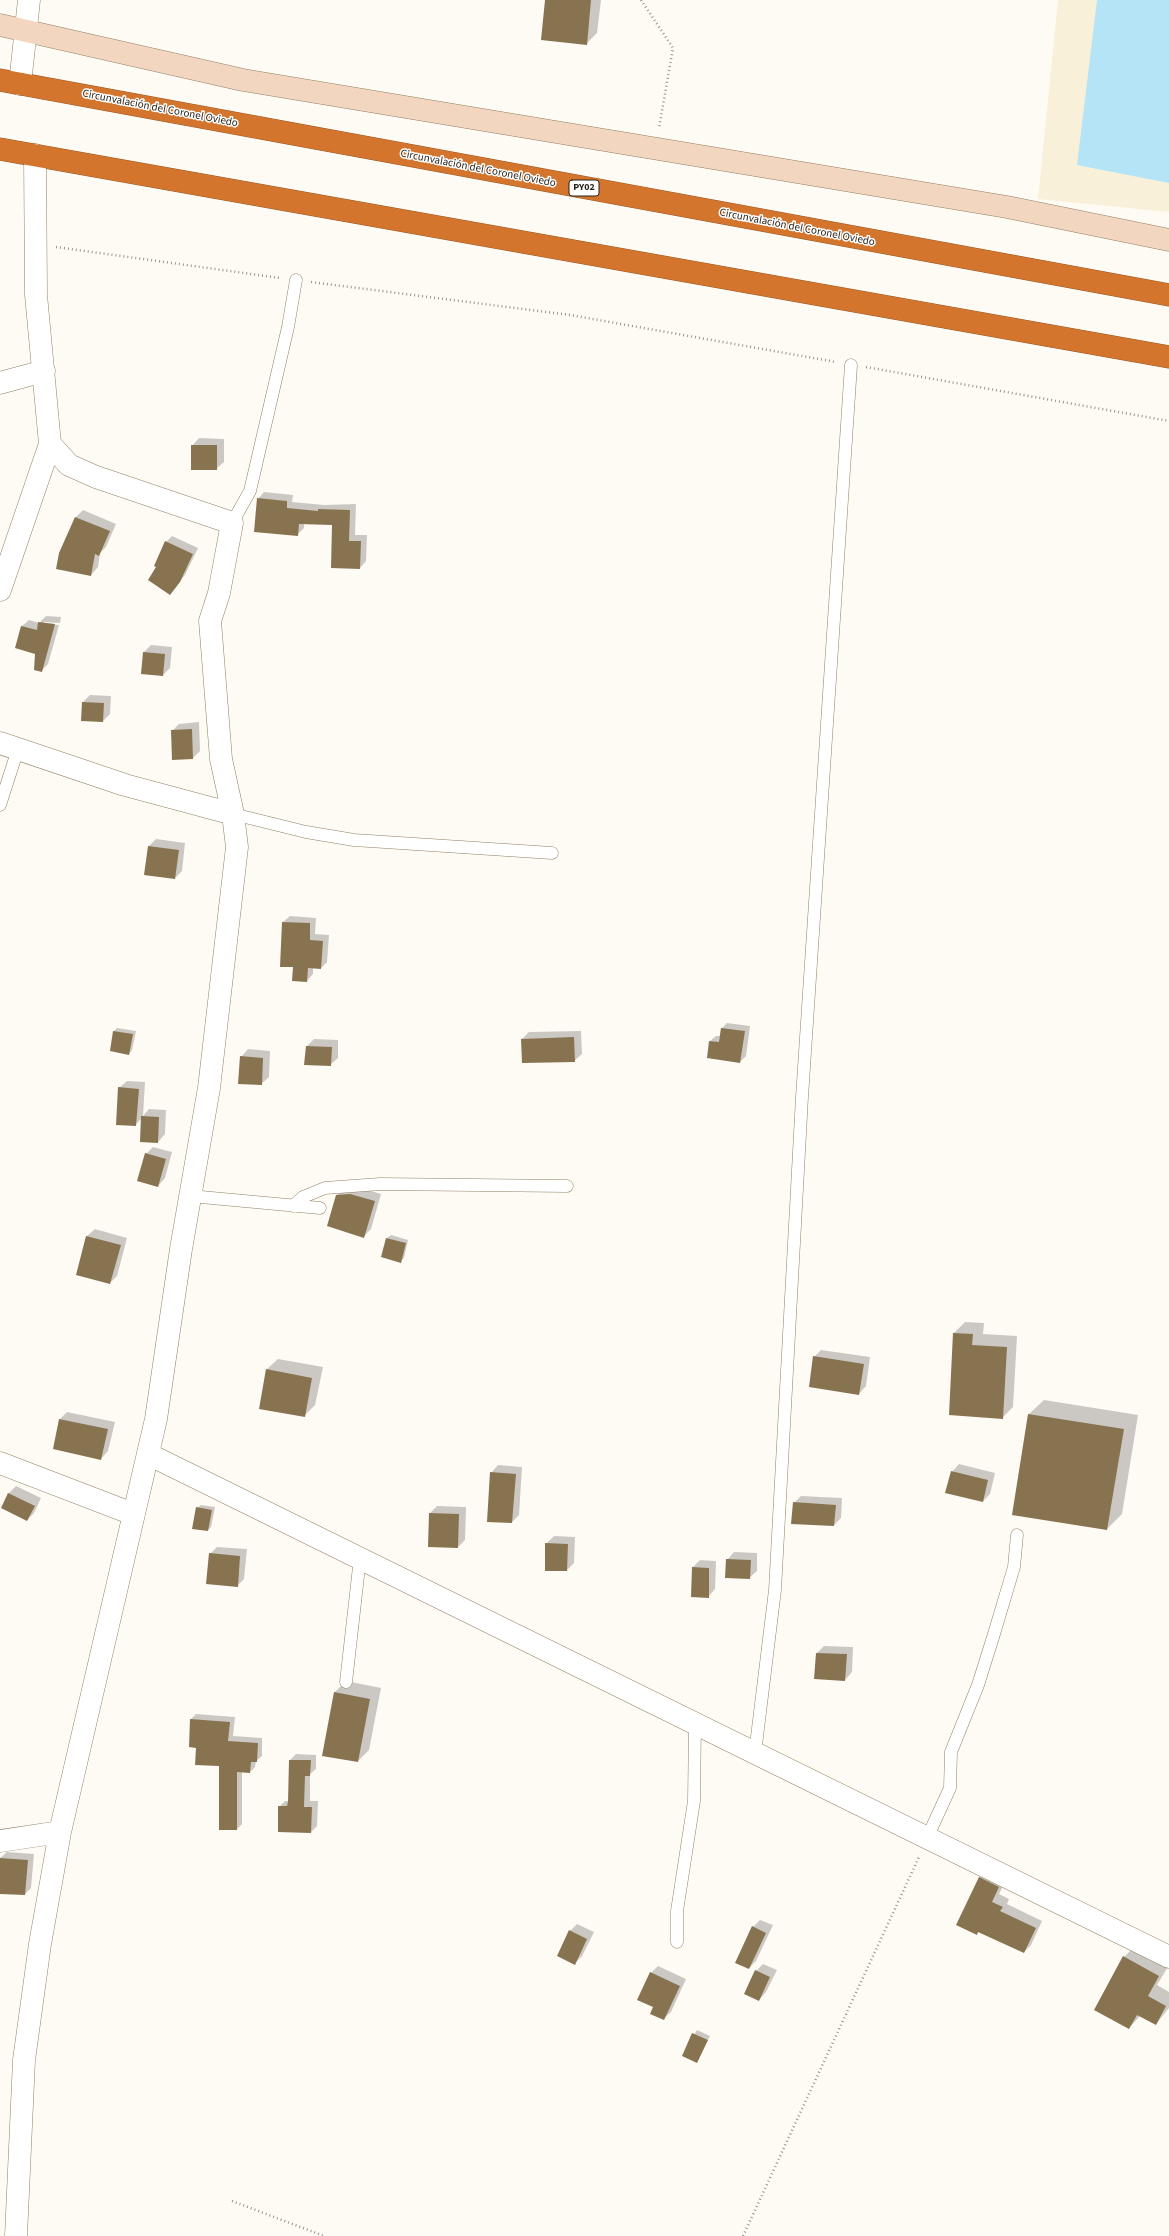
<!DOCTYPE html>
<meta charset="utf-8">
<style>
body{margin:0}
canvas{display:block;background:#fefaf4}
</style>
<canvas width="1169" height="2236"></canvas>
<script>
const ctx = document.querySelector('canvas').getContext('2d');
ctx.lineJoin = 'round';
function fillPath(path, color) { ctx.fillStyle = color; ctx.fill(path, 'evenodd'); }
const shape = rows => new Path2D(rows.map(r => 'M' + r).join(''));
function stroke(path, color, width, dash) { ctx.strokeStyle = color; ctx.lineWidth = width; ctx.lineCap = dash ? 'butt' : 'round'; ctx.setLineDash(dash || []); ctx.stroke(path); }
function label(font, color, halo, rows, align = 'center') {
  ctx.font = font + ' "Source Sans 3",sans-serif'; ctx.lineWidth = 3; ctx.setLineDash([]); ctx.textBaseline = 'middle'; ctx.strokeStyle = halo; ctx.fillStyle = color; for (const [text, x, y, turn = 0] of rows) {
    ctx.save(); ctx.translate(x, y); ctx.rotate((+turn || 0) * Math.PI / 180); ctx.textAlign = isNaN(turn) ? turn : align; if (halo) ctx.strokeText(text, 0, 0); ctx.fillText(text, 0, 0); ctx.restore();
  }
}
const industrial = shape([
 [1058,0,1169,0,1169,212,1038,199]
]);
const water = shape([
 [1097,0,1169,0,1169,183,1077,165]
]);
const shadow = shape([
 [546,0,601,0,597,33,586,44],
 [199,438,224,439,224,462,216,469,192,446],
 [264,492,293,495,292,502,324,505,356,504,355,535,367,535,366,561,360,568,333,524,304,524,304,528,297,535,258,499],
 [83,510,116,524,106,547,100,553,98,567,91,575,60,554,76,517],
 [172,536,198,548,185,575,170,594,158,566,166,542],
 [46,616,61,617,60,623,44,622,44,624,59,625,48,664,41,671,36,653,16,647,22,626,29,620,39,623],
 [151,645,172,647,170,668,163,675,142,673,144,652],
 [90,695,111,696,110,714,103,721,83,702],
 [199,722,200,751,193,758,172,731,179,724],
 [156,839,185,843,182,871,175,878,149,846],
 [290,916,316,918,315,934,329,935,327,962,321,968,313,968,313,974,307,981,294,967,283,922],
 [727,1023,750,1026,746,1056,740,1062,710,1041,716,1036,720,1036,722,1028],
 [117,1028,136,1031,132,1050,129,1054,111,1050,114,1031],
 [581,1031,582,1054,574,1061,522,1039,529,1032],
 [314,1039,338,1040,338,1058,330,1065,307,1046],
 [248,1049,270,1051,269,1077,261,1084,241,1057],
 [127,1081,145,1082,143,1116,149,1109,166,1110,165,1134,158,1142,142,1118,135,1125,119,1088],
 [153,1147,172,1152,165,1178,158,1186,146,1154],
 [358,1187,381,1194,371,1229,364,1236,337,1195,345,1188],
 [95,1229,127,1238,117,1276,110,1283,87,1236],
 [391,1235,408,1240,404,1258,400,1262,387,1238],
 [965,1322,984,1323,983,1334,1017,1336,1013,1407,1002,1418,954,1333],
 [821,1350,870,1357,866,1386,859,1394,814,1357],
 [278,1359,323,1367,315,1405,304,1416,267,1369],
 [1044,1400,1138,1415,1122,1514,1107,1529,1029,1414],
 [67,1412,115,1422,108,1451,101,1459,54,1449,60,1419],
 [959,1464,995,1473,990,1494,983,1501,952,1472],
 [498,1465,522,1467,519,1515,512,1522,491,1473],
 [16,1486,41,1498,34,1513,27,1520,2,1508,9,1493],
 [801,1496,842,1498,841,1518,834,1525,794,1503],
 [201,1505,215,1507,211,1527,208,1530,197,1508],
 [437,1506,466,1507,465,1540,458,1547,430,1513],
 [554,1536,575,1537,574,1563,567,1570,546,1544],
 [217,1547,247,1549,244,1579,237,1586,210,1554],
 [734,1552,757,1553,757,1571,749,1578,727,1560],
 [700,1560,716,1561,715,1589,708,1597,693,1567],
 [824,1646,853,1647,852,1672,845,1680,817,1653],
 [346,1681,381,1688,369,1750,358,1761,335,1692],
 [196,1714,235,1717,233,1736,262,1738,262,1756,256,1761,255,1767,250,1772,242,1772,242,1824,237,1829,220,1766,197,1747,191,1719],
 [296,1754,316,1755,316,1769,310,1774,310,1801,318,1801,317,1826,311,1832,279,1831,279,1807,285,1801,289,1801,290,1760],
 [7,1852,34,1854,31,1888,25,1894,0,1892,0,1858],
 [987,1871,1006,1880,999,1894,1009,1899,1007,1904,1042,1921,1031,1945,1024,1952,979,1931,976,1934,979,1878],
 [760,1920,773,1925,756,1961,749,1968,753,1927],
 [577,1924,594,1932,582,1956,575,1963,570,1931],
 [1134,1947,1169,1965,1157,1985,1169,1992,1169,2008,1156,2024,1140,2016,1129,2028,1124,1957],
 [763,1964,777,1970,766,1992,759,2000,756,1971],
 [658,1966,686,1979,671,2012,663,2019,655,2007,651,1973],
 [697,2030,710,2036,696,2062,683,2055]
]);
const building = shape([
 [545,0,591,0,587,45,541,40],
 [191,445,217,445,217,470,191,470],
 [257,498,287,501,287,508,318,511,318,509,350,510,349,541,361,541,360,569,331,568,332,525,299,524,298,536,254,532],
 [75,517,110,531,99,556,95,554,91,576,56,569,59,553],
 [165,541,193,554,180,582,170,595,148,580,156,567,154,566],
 [38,622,55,624,42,672,34,670,35,654,15,648,21,626,37,630],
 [143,652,165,654,163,676,141,674],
 [82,702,104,703,103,722,81,721],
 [192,729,193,759,172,760,171,730],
 [148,846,179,850,175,879,144,875],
 [282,922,310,923,310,940,323,941,321,969,308,968,307,982,292,981,293,967,280,967],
 [721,1028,745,1031,740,1063,707,1058,709,1041,719,1042],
 [113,1031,133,1034,129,1055,110,1051],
 [574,1037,575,1062,522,1063,521,1039],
 [306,1046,332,1047,331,1066,304,1065],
 [240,1056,263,1058,262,1085,238,1084],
 [118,1087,139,1089,136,1126,116,1125],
 [141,1116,159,1117,158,1143,140,1142],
 [145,1153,166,1159,158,1187,137,1181],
 [350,1194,375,1201,364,1238,327,1226,336,1195],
 [86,1236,121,1245,110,1284,76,1275],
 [386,1238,406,1243,401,1263,381,1257],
 [953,1333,973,1334,972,1345,1007,1347,1003,1419,949,1415],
 [813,1356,864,1364,859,1395,809,1387],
 [266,1369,312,1378,305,1417,259,1409],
 [1028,1414,1124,1429,1107,1530,1012,1515],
 [59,1419,108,1429,101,1460,53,1449],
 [951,1471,988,1480,983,1502,945,1493],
 [490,1472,516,1474,512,1523,487,1522],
 [8,1493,35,1506,27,1521,1,1508],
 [793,1502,836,1505,834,1526,791,1524],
 [196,1507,212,1510,208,1531,192,1529],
 [429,1513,459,1514,458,1548,428,1547],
 [545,1543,568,1544,567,1571,545,1571],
 [209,1553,240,1556,238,1587,206,1584],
 [726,1559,751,1560,750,1579,725,1578],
 [692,1567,709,1568,709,1598,691,1597],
 [816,1653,847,1654,845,1681,814,1679],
 [334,1692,370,1699,358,1762,322,1756],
 [190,1719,230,1722,228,1741,258,1743,257,1762,251,1762,250,1773,237,1772,237,1830,219,1830,219,1766,195,1765,196,1748,189,1747],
 [289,1760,311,1760,310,1776,305,1776,304,1807,312,1807,311,1833,278,1832,278,1806,287,1806,288,1802],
 [0,1858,28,1860,25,1895,0,1894],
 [979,1877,999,1887,992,1902,1003,1907,1000,1911,1036,1928,1024,1953,978,1932,977,1935,956,1925],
 [752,1926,766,1933,749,1969,735,1963],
 [569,1930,587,1939,575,1965,557,1956],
 [1123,1956,1159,1976,1148,1996,1166,2006,1156,2025,1137,2015,1129,2029,1094,2010],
 [755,1970,770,1977,759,2001,744,1994],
 [650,1972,680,1986,664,2020,650,2014,653,2007,637,2000],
 [692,2033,708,2040,697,2063,682,2056]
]);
const path = shape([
 [641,0,673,48,659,128],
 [56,247,280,278],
 [311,282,570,315,836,362],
 [866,367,1169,421],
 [232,2201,324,2236],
 [743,2236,919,1857]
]);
const lane = shape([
 [232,523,250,491,288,327,296,280],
 [0,805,18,749],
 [233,814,306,832,354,840,552,853],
 [190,1196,320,1208],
 [293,1206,303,1197,325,1188,380,1184,567,1186],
 [346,1682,360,1558],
 [755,1753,775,1590,802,1097,851,365],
 [927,1838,950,1788,951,1752,978,1685,994,1634,1014,1567,1017,1535],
 [677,1942,677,1911,694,1801,695,1723]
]);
const street = shape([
 [20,84,29,0],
 [0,383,44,371],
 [0,590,50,444,36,295,35,155],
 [0,743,125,785,233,814],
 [148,1454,1169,1957],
 [0,1463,133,1514],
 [0,1841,60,1832],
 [16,2236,24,2060,40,1944,60,1832,156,1419,181,1249,209,1088,237,847,233,814,221,759,210,621,219,593,232,523,96,477,69,465,50,444]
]);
const secondary = shape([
 [0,25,243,80,1007,207,1169,240]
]);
const highway = shape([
 [0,80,1169,295],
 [0,149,1169,357]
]);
const shields = [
 [584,188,30]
];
const shieldNames = [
 ["PY02",584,188]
];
const streetNames = [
 ["Circunvalación del Coronel Oviedo",160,109,11],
 ["Circunvalación del Coronel Oviedo",478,169,11],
 ["Circunvalación del Coronel Oviedo",797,228,11]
];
fillPath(industrial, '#f9f0da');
fillPath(water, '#b5e4f7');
fillPath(shadow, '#0003');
fillPath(building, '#887351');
stroke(lane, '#928163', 13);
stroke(street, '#928163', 23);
stroke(secondary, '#928163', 23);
stroke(highway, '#995926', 23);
stroke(path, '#9a948b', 2.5, [1, 3]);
stroke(lane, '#fff', 12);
stroke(street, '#fff', 22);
stroke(secondary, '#f2d6c0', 22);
stroke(highway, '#d4752e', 22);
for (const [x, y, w] of shields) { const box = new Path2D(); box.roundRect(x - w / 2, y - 8, w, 16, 3); ctx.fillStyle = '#fff'; ctx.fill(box); stroke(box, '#2b2418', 1); }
label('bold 10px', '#2b2418', null, shieldNames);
label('11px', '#2b2418', '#fff', streetNames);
</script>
